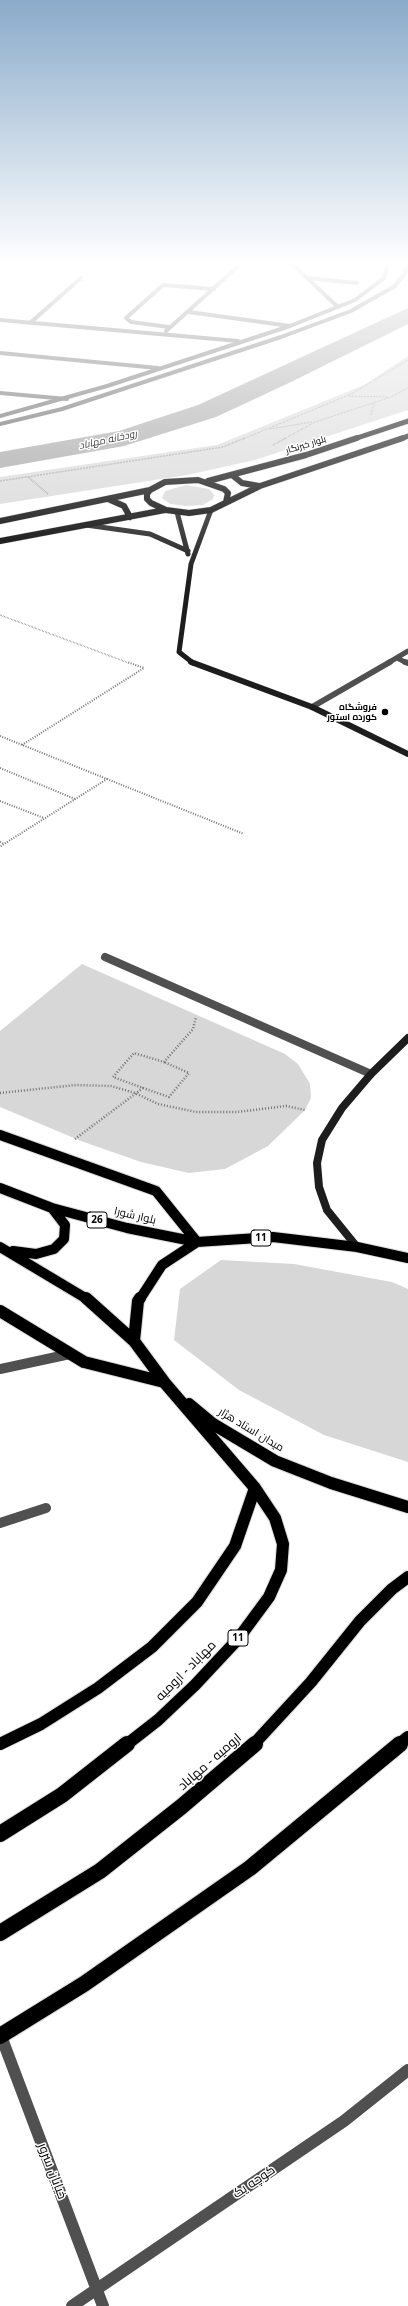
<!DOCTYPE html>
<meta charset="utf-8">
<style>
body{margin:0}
canvas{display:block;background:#fff}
</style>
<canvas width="408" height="2306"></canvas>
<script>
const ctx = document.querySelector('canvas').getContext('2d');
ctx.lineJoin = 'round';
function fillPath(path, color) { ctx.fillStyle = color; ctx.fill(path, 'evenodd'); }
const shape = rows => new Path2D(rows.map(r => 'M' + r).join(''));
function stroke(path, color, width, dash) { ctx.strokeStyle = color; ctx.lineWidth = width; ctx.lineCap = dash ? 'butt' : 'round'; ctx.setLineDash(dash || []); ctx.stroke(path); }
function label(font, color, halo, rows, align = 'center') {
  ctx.font = font + ' "Open Sans",Cairo,sans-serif'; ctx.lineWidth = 3; ctx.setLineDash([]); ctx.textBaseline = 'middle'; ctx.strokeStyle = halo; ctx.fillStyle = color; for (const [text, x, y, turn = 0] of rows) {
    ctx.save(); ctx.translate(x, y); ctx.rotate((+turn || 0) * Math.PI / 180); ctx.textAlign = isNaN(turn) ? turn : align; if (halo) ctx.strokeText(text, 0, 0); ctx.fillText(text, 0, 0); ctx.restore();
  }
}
const green = shape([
 [408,356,408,410,255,460,187,475,0,504,0,477,217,445,364,385],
 [186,485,209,489,214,495,213,499,203,505,186,506,170,504,162,498,165,491],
 [82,964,285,1054,298,1064,310,1084,311,1098,305,1110,268,1146,225,1169,189,1173,141,1162,81,1141,0,1107,0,1031],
 [221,1260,294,1264,392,1282,408,1289,408,1462,324,1435,239,1390,174,1340,180,1289]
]);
const river = shape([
 [408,308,408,324,291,382,216,417,124,446,0,468,0,452,119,431,198,405,408,308]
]);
const pathFar3 = shape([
 [349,396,388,397],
 [371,415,374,403],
 [270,429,312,422],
 [243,439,351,394,408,360],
 [284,439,315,422,391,397,408,388]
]);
const pathFar2 = shape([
 [273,445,286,438],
 [28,477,48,494],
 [0,481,223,447,245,438],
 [0,615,129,663]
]);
const pathFar1 = shape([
 [0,736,107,779,4,844],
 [22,745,144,668,127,662],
 [0,768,75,799],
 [107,779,244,834],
 [0,801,44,818],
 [0,842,4,844,0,847]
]);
const path = shape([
 [143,1088,169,1097,189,1073,164,1062],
 [0,1093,76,1085,111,1086,135,1093,158,1104,196,1112,237,1112,286,1106,305,1110],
 [75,1139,143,1088,113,1077,134,1053,164,1062,193,1029,196,1017]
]);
const service = shape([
 [105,957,371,1074]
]);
const minorFar4 = shape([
 [289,261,338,307],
 [307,278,357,283],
 [189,312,290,326],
 [0,320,238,341],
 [30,323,81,278],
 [169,327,131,322,126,318,163,285,214,289],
 [166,331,244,261],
 [0,353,158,368],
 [0,393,67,399]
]);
const minorFar3 = shape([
 [397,658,407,663],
 [388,663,408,651]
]);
const minorFar2 = shape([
 [405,662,408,663],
 [312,707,390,662]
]);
const minorFar1 = shape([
 [0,1369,70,1354],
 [0,1523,46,1508]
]);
const minor = shape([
 [1,2036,103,2306],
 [72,2306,344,2121,408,2070]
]);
const tertiary = shape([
 [0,416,107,386,290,326,355,300,384,278,389,261],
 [0,424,62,409,281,337,351,311,395,286,405,273,408,264]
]);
const secondaryFar2 = shape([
 [177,512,188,554],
 [86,525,150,534,188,551],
 [193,663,179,652,191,564,211,510]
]);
const secondaryFar1 = shape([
 [191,662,312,707,408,754]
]);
const secondary = shape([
 [357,1247,327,1210,319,1187,317,1163,322,1140,342,1108,371,1074,408,1038]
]);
const primaryFar4 = shape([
 [354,439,408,421],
 [400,439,408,436]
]);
const primaryFar3 = shape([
 [232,475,242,483,259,486],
 [208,481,306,455,357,438],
 [108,499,124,506,130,517],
 [226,502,228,493,224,489,198,480,165,482,150,490,147,494,147,499,151,503,166,510,189,513,211,510,260,486,403,438],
 [0,521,150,490],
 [0,541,165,510]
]);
const primaryFar2 = shape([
 [0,1135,156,1191,197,1242],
 [0,1188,52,1208,127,1228,197,1242],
 [0,1247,87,1299],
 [13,1251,36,1254,54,1249,64,1239,65,1225,52,1208],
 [140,1299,162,1265,197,1242,273,1237,357,1247,408,1258]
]);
const primaryFar1 = shape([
 [86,1298,134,1341],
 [140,1298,138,1301,134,1341,165,1383],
 [0,1311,84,1362,164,1382,255,1488,275,1518,283,1544,281,1570,269,1597,238,1639,195,1685,158,1720,126,1745],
 [189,1404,213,1424,275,1461,331,1483,408,1507],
 [0,1744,41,1724,98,1688,152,1647,197,1602,235,1546,255,1488],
 [253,1745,311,1682,360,1621,392,1589,408,1577],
 [398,1745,408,1737]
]);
const primary = shape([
 [0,1834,62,1795,127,1744],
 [0,1933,100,1871,181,1807,255,1744],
 [0,2036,84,1984,250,1868,400,1744]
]);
const markers = [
 [385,712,4,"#000"]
];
const farStreetnames = [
 ["بلوار خبرنگار",306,445,-17]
];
const farPoinames = [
 ["فروشگاه",377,707],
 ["کورده استور",377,717]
];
const farWaternames = [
 ["رودخانه مهاباد",108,440,-12]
];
const shields = [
 [97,1220,20],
 [261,1238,20],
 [238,1638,20]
];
const shieldNames = [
 ["26",97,1220],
 ["11",261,1238],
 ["11",238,1638]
];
const streetNames = [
 ["بلوار شورا",135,1216,13],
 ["میدان استاد هژار",251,1430,31]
];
const nearStreetnames = [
 ["مهاباد - ارومیه",186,1671,-45],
 ["ارومیه - مهاباد",210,1762,-41],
 ["خیابان سرور",52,2171,69],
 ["کوچه یک",254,2182,-34]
];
fillPath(green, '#d7d7d7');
fillPath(river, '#9e9e9e');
stroke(primaryFar4, '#dbdbdb', 6);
stroke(primaryFar3, '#dbdbdb', 7);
stroke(primaryFar2, '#dbdbdb', 12);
stroke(primaryFar1, '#dbdbdb', 14);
stroke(primary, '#dbdbdb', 18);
stroke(pathFar3, '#727272', 1, [0.5, 1]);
stroke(pathFar2, '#727272', 1.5, [0.5, 1]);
stroke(pathFar1, '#727272', 2, [1, 1.5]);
stroke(path, '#727272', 2.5, [1, 2]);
stroke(service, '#505050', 8);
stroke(minorFar4, '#505050', 4);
stroke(minorFar3, '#505050', 5);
stroke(minorFar2, '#505050', 6);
stroke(minorFar1, '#505050', 10);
stroke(minor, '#505050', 12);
stroke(tertiary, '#505050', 4);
stroke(secondaryFar2, '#1d1d1d', 5);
stroke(secondaryFar1, '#1d1d1d', 6);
stroke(secondary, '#1d1d1d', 8);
stroke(primaryFar4, '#000', 5);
stroke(primaryFar3, '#000', 6);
stroke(primaryFar2, '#000', 10);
stroke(primaryFar1, '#000', 12);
stroke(primary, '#000', 16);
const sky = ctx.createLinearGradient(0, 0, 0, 583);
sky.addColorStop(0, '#8aabca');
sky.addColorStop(0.45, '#fff');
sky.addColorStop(1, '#ffffff00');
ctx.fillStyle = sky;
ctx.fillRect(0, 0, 408, 583);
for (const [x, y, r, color] of markers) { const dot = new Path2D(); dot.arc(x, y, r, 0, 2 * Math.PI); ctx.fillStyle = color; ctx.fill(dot); stroke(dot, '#fff', 1.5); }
label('9px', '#000', '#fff', farStreetnames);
label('bold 9px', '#000', '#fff', farPoinames, 'right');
label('italic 10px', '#3f3f3f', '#fff', farWaternames);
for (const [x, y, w] of shields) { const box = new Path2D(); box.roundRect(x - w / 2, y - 8, w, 16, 3); ctx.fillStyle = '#fff'; ctx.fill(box); stroke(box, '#000', 1); }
label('bold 10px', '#000', null, shieldNames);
label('11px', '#000', '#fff', streetNames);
label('13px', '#000', '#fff', nearStreetnames);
</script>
